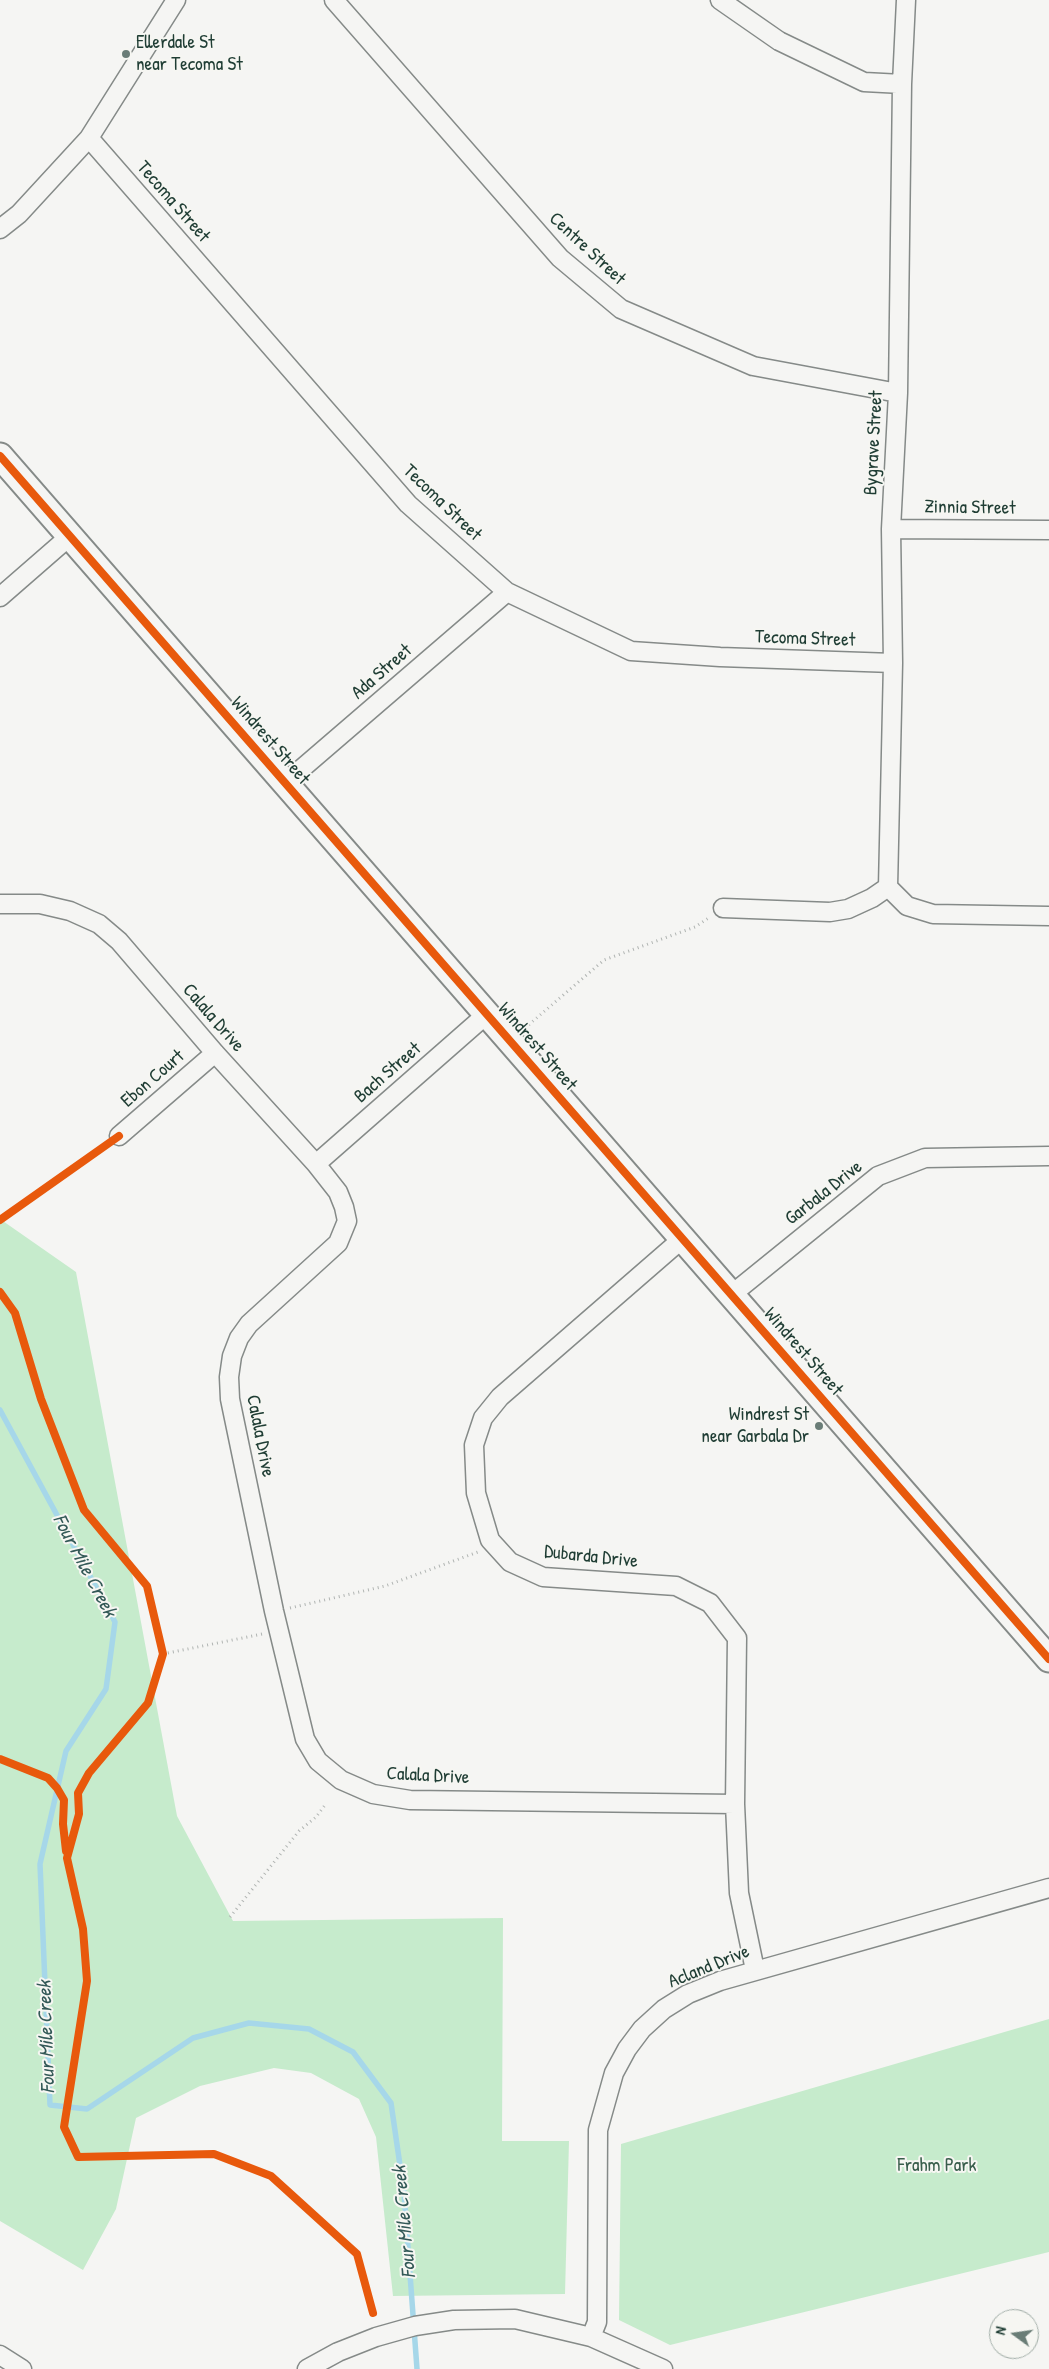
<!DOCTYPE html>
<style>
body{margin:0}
#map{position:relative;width:1049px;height:2369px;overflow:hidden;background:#f5f5f3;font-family:"Patrick Hand",sans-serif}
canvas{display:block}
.north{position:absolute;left:989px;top:2309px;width:50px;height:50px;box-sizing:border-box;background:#f6f6f2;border:1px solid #a0aca6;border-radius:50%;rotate:284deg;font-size:14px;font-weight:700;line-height:20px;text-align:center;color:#1f3d34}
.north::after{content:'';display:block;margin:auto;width:18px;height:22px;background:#6a7d77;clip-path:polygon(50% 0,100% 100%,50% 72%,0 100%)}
</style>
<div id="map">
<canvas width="1049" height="2369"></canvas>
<div class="north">N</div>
</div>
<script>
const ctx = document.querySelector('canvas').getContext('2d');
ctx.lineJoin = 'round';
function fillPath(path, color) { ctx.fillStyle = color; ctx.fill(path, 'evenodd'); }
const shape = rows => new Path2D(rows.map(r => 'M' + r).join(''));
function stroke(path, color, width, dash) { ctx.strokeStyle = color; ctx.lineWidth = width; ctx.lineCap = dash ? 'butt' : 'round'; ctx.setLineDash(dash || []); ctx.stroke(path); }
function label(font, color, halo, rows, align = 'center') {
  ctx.font = font + ' "Patrick Hand",sans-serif'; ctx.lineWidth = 4; ctx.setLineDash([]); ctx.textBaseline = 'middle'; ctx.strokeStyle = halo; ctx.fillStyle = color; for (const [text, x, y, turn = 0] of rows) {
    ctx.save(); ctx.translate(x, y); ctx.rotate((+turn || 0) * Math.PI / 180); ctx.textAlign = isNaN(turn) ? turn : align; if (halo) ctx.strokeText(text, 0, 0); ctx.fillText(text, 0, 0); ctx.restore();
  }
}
const green = shape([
 [0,1219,76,1272,177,1816,233,1921,503,1918,502,2141,569,2141,565,2294,393,2296,376,2137,359,2099,311,2073,274,2068,200,2086,136,2118,116,2209,83,2270,0,2221],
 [1049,2019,1049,2252,670,2345,619,2320,621,2144]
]);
const stream = shape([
 [0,1410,115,1622,106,1689,66,1751,40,1864,50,2105,87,2109,193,2038,249,2023,309,2029,353,2052,391,2103,404,2193,417,2369]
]);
const path = shape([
 [525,1028,604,960,695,927,710,917],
 [290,1608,385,1586,478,1552],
 [163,1654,262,1634],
 [230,1917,299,1831,316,1817,325,1805]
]);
const street = shape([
 [334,0,560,258,621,309,753,366,898,393],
 [720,0,779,41,864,82,902,84],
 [89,138,408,504,507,592,631,651,720,657,893,663],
 [0,229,19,214,89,138,176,0],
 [891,529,1049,530],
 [0,597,70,536],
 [285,783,507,592],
 [888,887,893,663,891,529,898,393,902,84,906,0],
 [888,887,907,906,933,914,1049,916],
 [0,904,40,904,70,911,99,924,119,941,215,1053,316,1164,338,1192,344,1207,347,1221,338,1243,249,1324,239,1338,232,1356,229,1377,230,1399,274,1611,305,1739,318,1761,341,1780,373,1794,410,1800,735,1804],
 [723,908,830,912,848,909,872,898,888,887],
 [119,1136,215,1053],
 [316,1164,487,1014],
 [682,1239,500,1397,483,1418,474,1445,476,1493,490,1540,510,1562,543,1577,676,1586,710,1603,737,1638,735,1804,739,1893,755,1970],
 [731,1295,878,1176,925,1158,1049,1156],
 [591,2337,597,2322,598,2130,614,2073,627,2049,642,2029,664,2009,688,1994,720,1981,1049,1888],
 [0,2355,22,2369],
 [307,2369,338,2352,376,2337,415,2326,454,2320,515,2319,591,2337,663,2369]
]);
const secondary = shape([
 [0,456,1049,1659]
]);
const cycleway = shape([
 [0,456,1049,1659],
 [0,1220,119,1136],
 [0,1292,15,1313,41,1399,84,1510,147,1586,163,1654,148,1703,89,1773,78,1793,79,1814,67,1858,83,1929,87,1981,64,2127,78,2157,214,2154,271,2176,357,2254,373,2313],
 [0,1759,48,1778,57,1788,64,1800,63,1824,66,1851]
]);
const markers = [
 [126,54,5,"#6a7d77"],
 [819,1426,5,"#6a7d77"]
];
const poiNames = [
 ["Ellerdale St",136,43],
 ["near Tecoma St",136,65],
 ["Windrest St",809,1415,"right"],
 ["near Garbala Dr",809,1437,"right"]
];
const streetNames = [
 ["Tecoma Street",173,202,49],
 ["Centre Street",587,249,43],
 ["Bygrave Street",874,443,-87],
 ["Tecoma Street",442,503,44],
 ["Zinnia Street",970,508,1],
 ["Tecoma Street",805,639,2],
 ["Ada Street",382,672,-41],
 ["Windrest Street",270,741,49],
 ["Calala Drive",213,1018,49],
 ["Windrest Street",537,1047,49],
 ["Bach Street",388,1073,-41],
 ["Ebon Court",153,1079,-41],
 ["Garbala Drive",824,1193,-38],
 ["Windrest Street",803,1352,49],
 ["Calala Drive",260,1436,79],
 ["Dubarda Drive",591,1557,6],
 ["Calala Drive",428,1776,3],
 ["Acland Drive",709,1967,-22]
];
const parkNames = [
 ["Frahm Park",937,2166]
];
const waterNames = [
 ["Four Mile Creek",84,1566,62],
 ["Four Mile Creek",47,2037,-92],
 ["Four Mile Creek",405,2222,-95]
];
fillPath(green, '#c6ebcc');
stroke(stream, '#a6d7e9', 5.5);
stroke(street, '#858a88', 21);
stroke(secondary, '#858a88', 29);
stroke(path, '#b0b4b2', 3, [1, 4]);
stroke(street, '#f5f5f3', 18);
stroke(secondary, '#f5f5f3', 25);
stroke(cycleway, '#e8590c', 8);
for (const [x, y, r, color] of markers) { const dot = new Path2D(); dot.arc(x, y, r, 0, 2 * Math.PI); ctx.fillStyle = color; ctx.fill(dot); stroke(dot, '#f6f6f2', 2); }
label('19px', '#1f3d34', '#f6f6f2', poiNames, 'left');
label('19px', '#1f3d34', '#f6f6f2', streetNames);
label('19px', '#395e4c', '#f6f6f2', parkNames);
label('italic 20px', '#335957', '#f6f6f2', waterNames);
</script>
